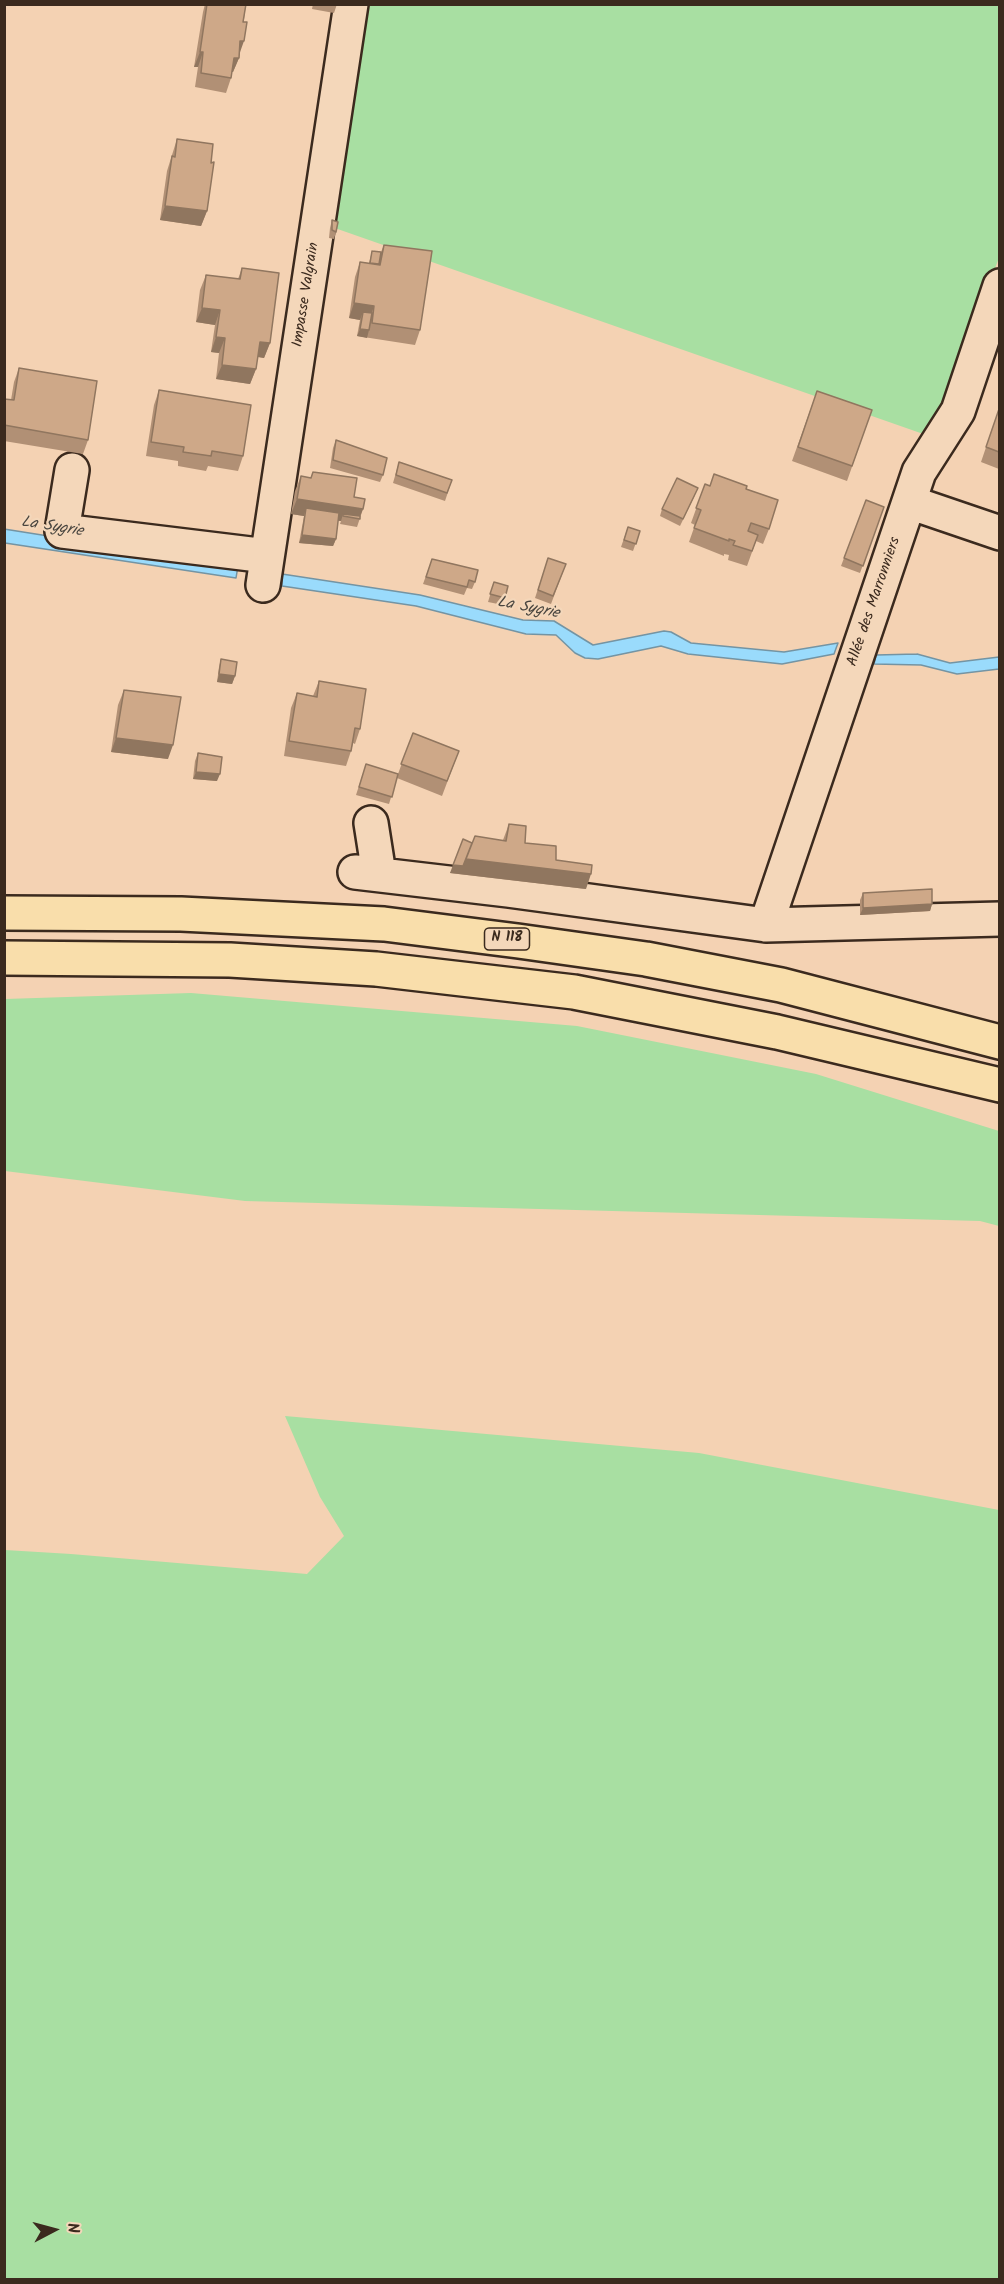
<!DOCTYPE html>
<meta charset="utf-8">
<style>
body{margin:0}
#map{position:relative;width:1004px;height:2284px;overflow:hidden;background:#f4d2b3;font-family:Kalam,sans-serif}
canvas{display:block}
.frame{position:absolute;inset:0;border:6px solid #3b2a1e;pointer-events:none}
.north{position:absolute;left:24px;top:2200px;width:60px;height:60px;-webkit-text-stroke:4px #f4d7ba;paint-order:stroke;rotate:84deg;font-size:16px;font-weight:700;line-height:24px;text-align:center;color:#3b2a1e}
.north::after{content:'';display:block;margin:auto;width:21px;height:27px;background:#3b2a1e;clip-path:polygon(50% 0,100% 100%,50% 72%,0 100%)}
</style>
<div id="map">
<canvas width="1004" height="2284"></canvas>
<div class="frame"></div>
<div class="north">N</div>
</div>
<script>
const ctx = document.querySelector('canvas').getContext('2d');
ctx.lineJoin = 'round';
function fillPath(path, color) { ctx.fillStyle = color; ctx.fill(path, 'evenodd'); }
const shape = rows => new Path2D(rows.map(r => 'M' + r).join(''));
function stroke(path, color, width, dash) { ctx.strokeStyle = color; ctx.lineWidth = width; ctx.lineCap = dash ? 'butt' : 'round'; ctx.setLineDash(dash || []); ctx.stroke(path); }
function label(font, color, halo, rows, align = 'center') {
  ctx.font = font + ' Kalam,sans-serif'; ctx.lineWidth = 4.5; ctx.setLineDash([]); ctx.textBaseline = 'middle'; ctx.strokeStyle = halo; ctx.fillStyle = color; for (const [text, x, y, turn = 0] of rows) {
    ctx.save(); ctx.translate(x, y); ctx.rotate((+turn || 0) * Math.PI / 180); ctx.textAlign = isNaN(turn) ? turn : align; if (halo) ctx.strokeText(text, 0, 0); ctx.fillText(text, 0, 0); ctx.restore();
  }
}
const green = shape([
 [365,5,999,5,999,258,929,436,329,226],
 [191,993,577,1026,816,1074,999,1131,999,1226,980,1221,245,1201,5,1171,5,999],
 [285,1416,699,1453,999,1510,999,2279,5,2279,5,1550,71,1554,307,1574,344,1536,320,1497]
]);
const water = shape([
 [4,529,238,566,236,578,5,543,4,529],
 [282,574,420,595,523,620,554,621,593,645,664,631,671,632,691,643,784,652,838,643,834,654,782,664,688,654,661,646,598,659,585,658,575,653,556,635,526,634,416,606,282,586,282,574],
 [917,654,950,663,999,657,999,669,957,674,921,665,874,664,876,655,917,654]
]);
const minor = shape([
 [72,470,62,531,267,556],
 [909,502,1000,533],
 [263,585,351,4],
 [371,823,379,874],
 [355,872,508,890,766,925,1000,919],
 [766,925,919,472,958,411,1000,286]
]);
const highway = shape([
 [4,913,181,914,384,924,518,941,646,959,781,985,1000,1042],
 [4,958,230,960,376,969,574,992,777,1032,1000,1085]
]);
const wall = shape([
 [205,4,246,4,239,58,233,72,232,72,231,78,226,93,195,87,198,67,194,67,203,12],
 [313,4,337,4,334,13,312,9],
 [177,139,207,211,201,226,160,220,167,171],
 [332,220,336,232,334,239,329,238,330,228],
 [384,245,420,330,415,345,357,336,360,320,349,318,355,277,360,262,369,263,372,251,381,252],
 [242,268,270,343,264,358,257,357,256,369,250,384,216,379,219,353,211,352,215,325,196,322,200,290,206,275,238,279],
 [19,368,88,440,83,454,4,441,4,399,11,400,14,382],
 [159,390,243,456,238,471,208,466,206,471,178,466,178,461,146,456,154,405],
 [817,391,872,410,847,481,792,461],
 [999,409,999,469,981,462],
 [336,440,383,475,380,482,330,468,333,448],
 [399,462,452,480,445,501,393,483],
 [301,476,354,497,363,509,357,527,340,524,341,521,338,521,336,539,333,546,299,543,304,516,291,514,295,491],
 [705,484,710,486,746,489,769,529,763,544,756,541,747,566,728,560,729,555,724,554,724,556,689,542,695,525,691,523],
 [695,495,680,526,660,516,662,509],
 [866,500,884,507,860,573,841,566],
 [628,527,640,531,633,551,621,547],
 [548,558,566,564,551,604,535,598],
 [432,559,475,582,472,589,467,588,464,595,423,584],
 [494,582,505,598,503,605,488,602],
 [221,659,235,676,232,684,217,682,219,667],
 [319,681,360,729,355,744,353,743,351,751,346,766,284,756,291,708,297,693,313,696],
 [124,690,168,759,111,752,118,705],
 [413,733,459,751,442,796,397,778,389,804,356,795,366,764,398,774],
 [198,753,217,781,193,779,195,761],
 [509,824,525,843,556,860,586,889,450,873,472,843,503,840],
 [863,893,932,904,930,911,860,915,860,900]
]);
const shadedWall = shape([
 [240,41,244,41,239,55],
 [200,52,203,52,198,67,194,67],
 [234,58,239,58,233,72,229,72],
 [165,206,207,211,201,226,160,220],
 [354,303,374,306,369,321,363,312,360,320,349,318],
 [202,308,220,310,215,325,196,322],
 [360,329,369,330,367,338,357,336],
 [216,337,225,338,219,353,211,352],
 [260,342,270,343,264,358,254,356],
 [222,365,256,369,250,384,216,379],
 [297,499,363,509,359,519,343,514,341,521,305,516,306,508,304,516,291,514],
 [302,535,336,539,333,546,299,543],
 [219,674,235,676,232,684,217,682],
 [116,738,173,745,168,759,111,752],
 [196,772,220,774,217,781,193,779],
 [466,859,591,874,586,889,450,873,453,865],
 [932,904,930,911,860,915,863,908]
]);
const building = shape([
 [207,4,246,4,243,22,247,22,244,41,240,41,239,58,234,58,231,78,201,73,203,52,200,52,207,4],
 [177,139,213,144,211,163,214,162,207,211,165,206,172,156,175,157,177,139],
 [332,220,338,222,336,232,332,230,332,220],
 [384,245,432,251,420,330,372,323,374,306,354,303,360,262,380,265,384,245],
 [372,251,381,252,379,264,370,263,372,251],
 [242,268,279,273,270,343,260,342,256,369,222,365,225,338,216,337,220,310,202,308,206,275,240,279,242,268],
 [363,312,372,313,369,330,360,329,363,312],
 [19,368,97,381,88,440,4,425,4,399,14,400,19,368],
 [159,390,251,405,243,456,212,451,211,456,183,452,184,447,151,442,159,390],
 [817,391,872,410,852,466,798,447,817,391],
 [999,409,999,452,986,447,999,409],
 [336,440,387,458,383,475,333,460,336,440],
 [399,462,452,480,447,493,396,475,399,462],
 [313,472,357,478,354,497,365,499,363,509,297,499,301,476,311,478,313,472],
 [714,474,747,486,746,489,778,500,769,529,751,523,748,531,758,535,752,551,733,545,735,541,729,539,729,541,694,528,701,510,696,508,705,484,710,486,714,474],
 [677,478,698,488,683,519,662,509,677,478],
 [866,500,884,507,863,566,844,558,866,500],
 [306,508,339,513,336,539,302,535,306,508],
 [343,514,360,516,360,519,343,516,343,514],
 [628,527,640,531,636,544,624,540,628,527],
 [548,558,566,564,553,596,538,590,548,558],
 [432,559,478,570,475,582,469,580,467,587,426,577,432,559],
 [494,582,508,586,505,598,490,594,494,582],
 [221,659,237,662,235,676,219,674,221,659],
 [319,681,366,689,360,729,355,728,351,751,289,741,297,693,317,697,319,681],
 [124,690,181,697,173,745,116,738,124,690],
 [413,733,459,751,447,781,401,764,413,733],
 [198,753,222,757,220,774,196,772,198,753],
 [366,764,398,774,392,797,359,787,366,764],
 [509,824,526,826,525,843,556,846,556,860,592,865,591,874,466,859,475,836,506,841,509,824],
 [463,839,472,843,463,866,453,865,463,839],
 [932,889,932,904,863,908,863,893,932,889]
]);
const shields = [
 [507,939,45]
];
const shieldNames = [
 ["N 118",507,939]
];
const streetNames = [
 ["Impasse Valgrain",307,295,-81],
 ["Allée des Marronniers",875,602,-71]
];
const waterNames = [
 ["La Sygrie",52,528,9],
 ["La Sygrie",528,609,11]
];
fillPath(green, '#a8dfa2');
fillPath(water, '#9adbfc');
stroke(water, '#7494a3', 1.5);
stroke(minor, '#3b2a1e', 38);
stroke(highway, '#3b2a1e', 38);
stroke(minor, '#f4d7ba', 33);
stroke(highway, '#f9deab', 33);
fillPath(wall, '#b19075');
fillPath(shadedWall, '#90765f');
fillPath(building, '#cea888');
stroke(building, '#90765f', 1.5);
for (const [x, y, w] of shields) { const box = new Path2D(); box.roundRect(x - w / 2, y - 11, w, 22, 4.5); ctx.fillStyle = '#f4d7ba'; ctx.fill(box); stroke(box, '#3b2a1e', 1.5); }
label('bold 14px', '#3b2a1e', null, shieldNames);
label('15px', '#3b2a1e', '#f4d7ba', streetNames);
label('italic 16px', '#49453f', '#f4d7ba', waterNames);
</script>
